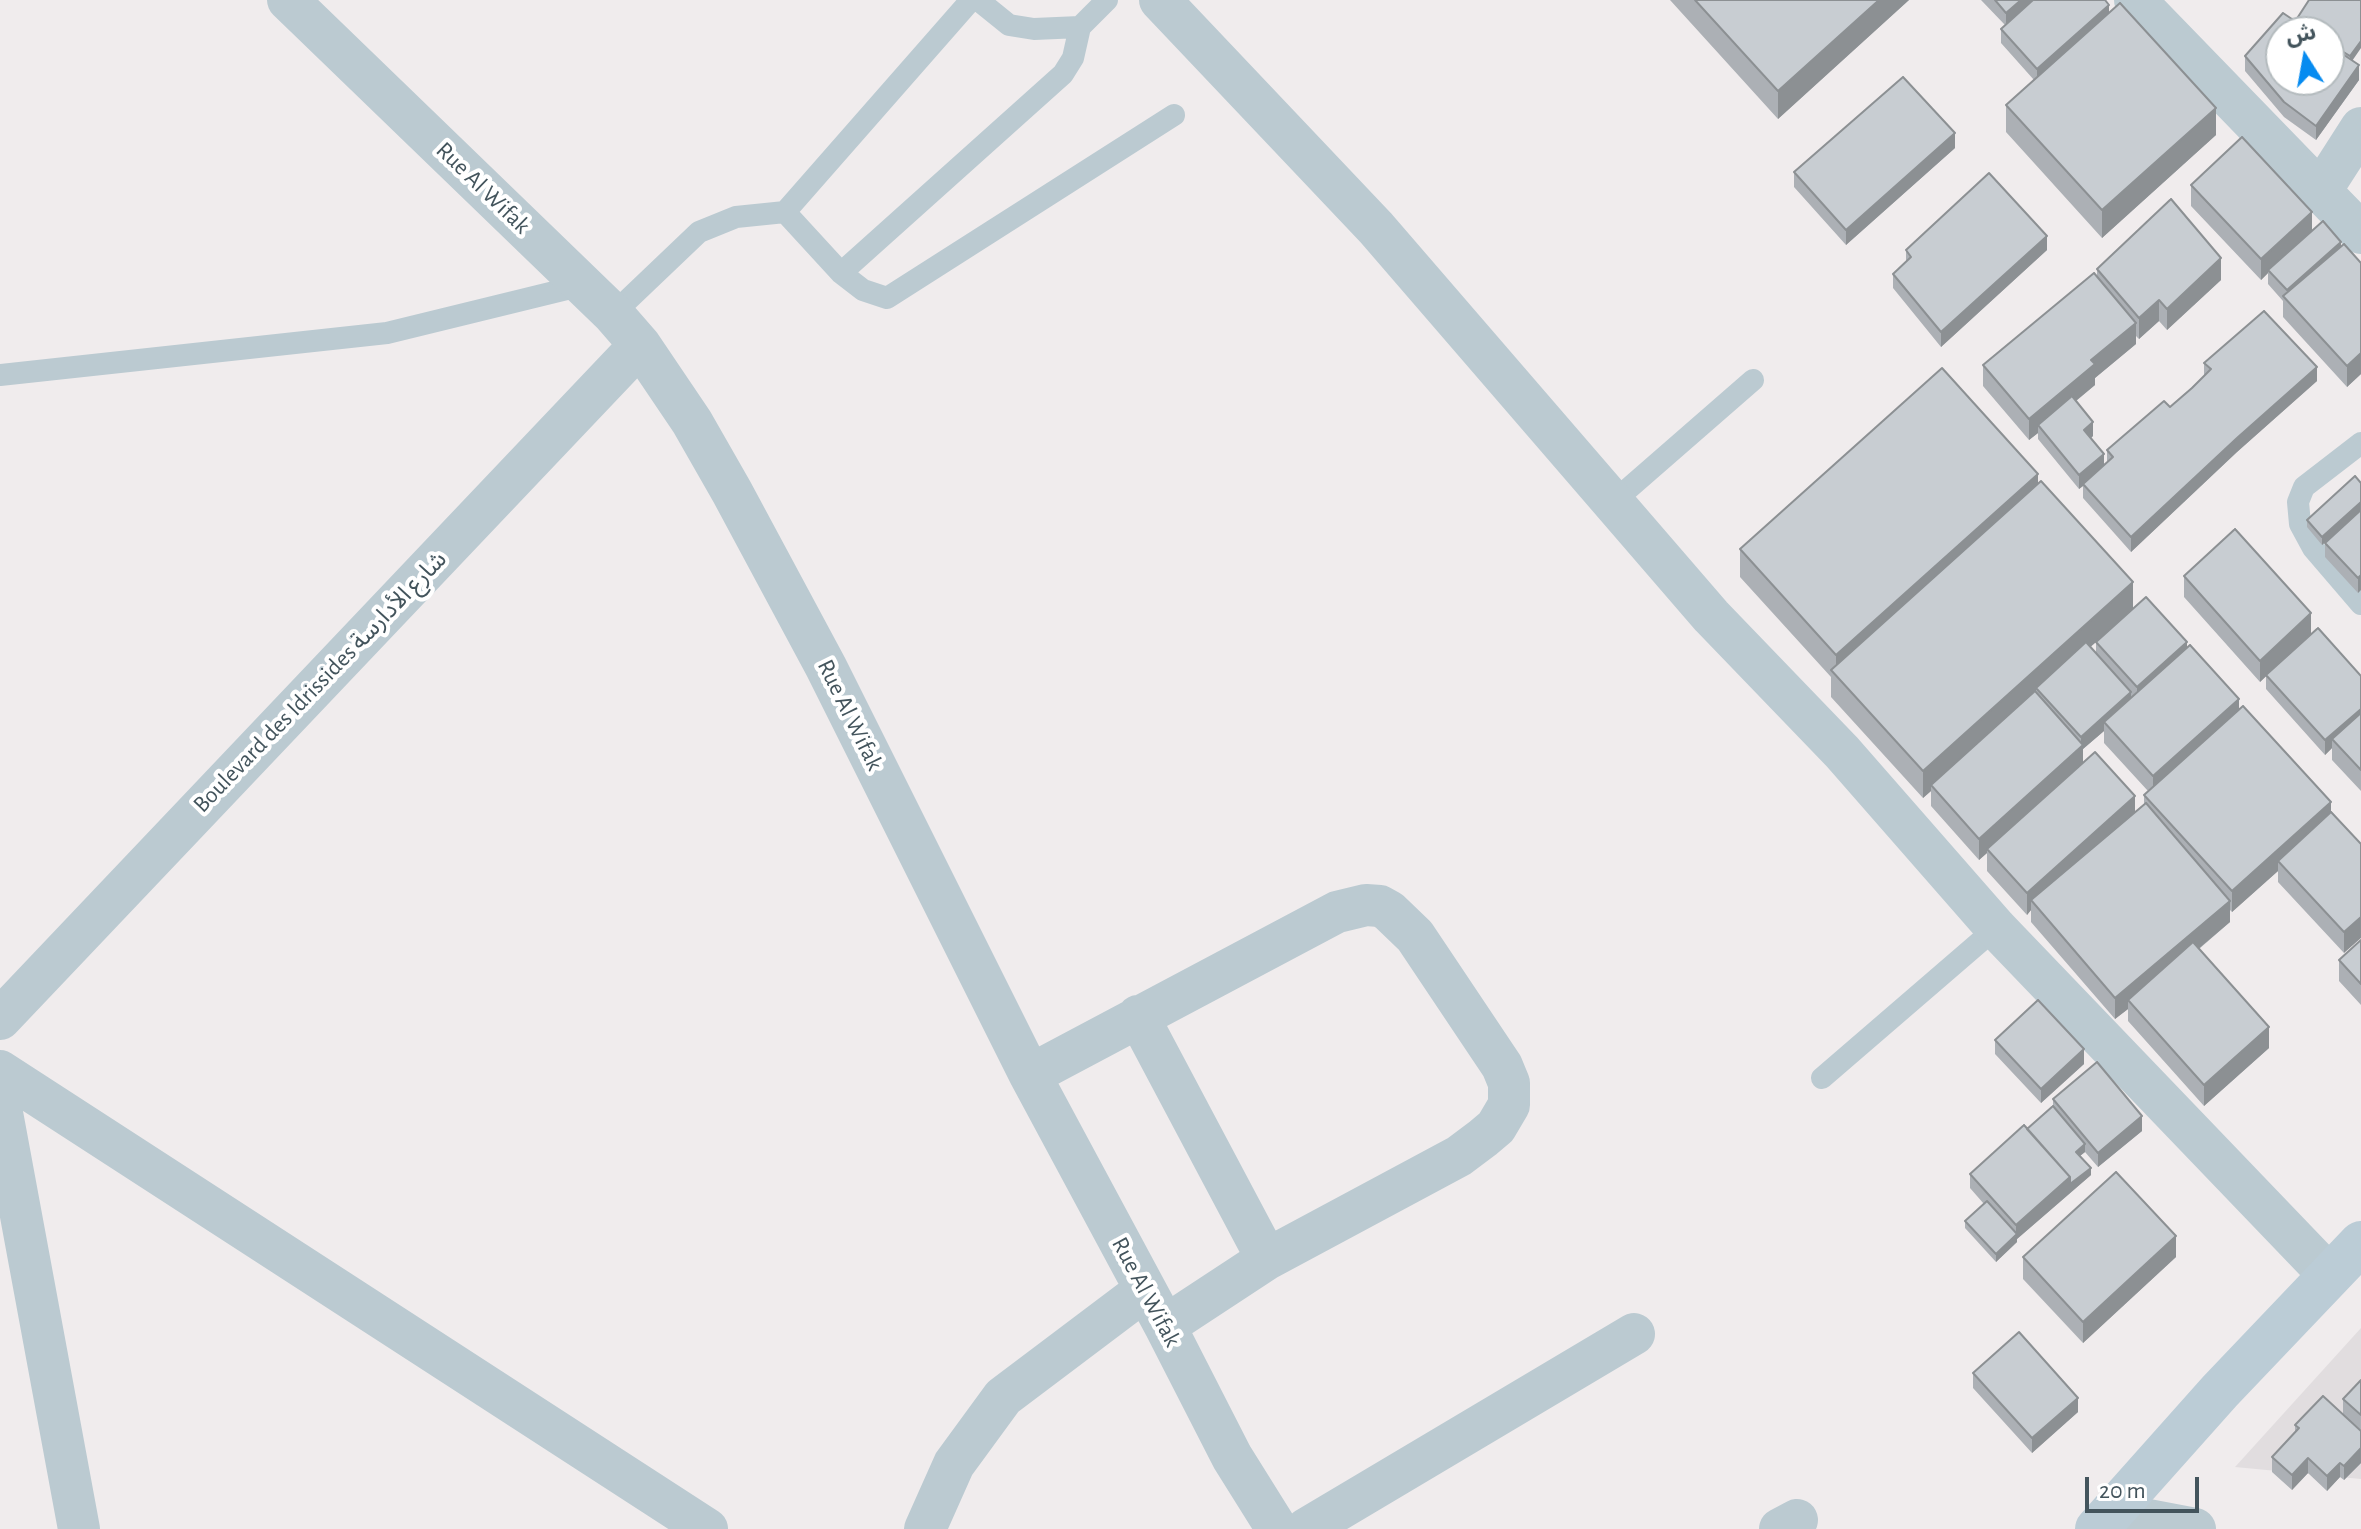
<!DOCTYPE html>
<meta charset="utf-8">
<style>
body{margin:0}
#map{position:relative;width:2361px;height:1529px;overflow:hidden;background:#f0eced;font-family:"Alegreya Sans","Noto Sans Arabic",sans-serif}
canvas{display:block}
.north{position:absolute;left:2265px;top:16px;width:80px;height:80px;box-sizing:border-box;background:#fff;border:2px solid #b4bbbe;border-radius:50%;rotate:349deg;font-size:22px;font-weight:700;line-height:32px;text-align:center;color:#43545c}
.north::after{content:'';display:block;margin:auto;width:28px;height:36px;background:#068bf0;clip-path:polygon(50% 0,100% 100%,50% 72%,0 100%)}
.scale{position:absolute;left:2085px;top:1477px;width:114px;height:36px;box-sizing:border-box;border:4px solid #43545c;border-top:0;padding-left:10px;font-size:24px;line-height:28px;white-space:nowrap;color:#43545c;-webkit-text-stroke:6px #fff;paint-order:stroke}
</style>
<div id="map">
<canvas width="2361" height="1529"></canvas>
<div class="north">ش</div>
<div class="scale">20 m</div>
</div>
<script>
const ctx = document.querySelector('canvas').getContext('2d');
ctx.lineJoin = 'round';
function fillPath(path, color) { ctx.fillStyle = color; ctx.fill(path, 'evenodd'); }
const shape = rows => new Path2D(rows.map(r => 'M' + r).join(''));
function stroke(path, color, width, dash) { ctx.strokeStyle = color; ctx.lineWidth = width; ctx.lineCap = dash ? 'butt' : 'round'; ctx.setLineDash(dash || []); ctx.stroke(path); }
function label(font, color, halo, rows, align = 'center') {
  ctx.font = font + ' "Alegreya Sans","Noto Sans Arabic",sans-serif'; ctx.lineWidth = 8; ctx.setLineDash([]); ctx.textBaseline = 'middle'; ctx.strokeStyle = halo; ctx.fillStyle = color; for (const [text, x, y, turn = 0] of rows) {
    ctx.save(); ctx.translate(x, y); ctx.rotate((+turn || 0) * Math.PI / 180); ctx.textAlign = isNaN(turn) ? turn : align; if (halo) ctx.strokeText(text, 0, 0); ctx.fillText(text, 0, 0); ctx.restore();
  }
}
const education = shape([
 [2361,1328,2361,1479,2235,1467]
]);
const lane = shape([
 [978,0,1009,25,1034,29,1080,27],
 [785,212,841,273,863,290,887,298,1174,115],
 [841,273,1063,74,1073,58,1080,27,1107,0],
 [613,314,699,232,736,217,785,212,971,0],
 [0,375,387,333,583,285],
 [2361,443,2304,487,2298,502,2300,524,2313,548,2361,604],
 [1613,502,1753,380],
 [1822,1078,1996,928]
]);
const street = shape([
 [288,0,613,314,640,345,692,422,732,492,826,667,1030,1075,1165,1326,1232,1457,1277,1529],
 [1160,0,1376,228,1711,616,1842,752,1996,928,2330,1276],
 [2135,0,2361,233],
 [2320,192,2361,128],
 [1138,1016,1267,1259],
 [0,1019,640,345],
 [0,1071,707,1529],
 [1030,1075,1337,912,1366,905,1380,906,1389,911,1415,936,1502,1066,1509,1083,1509,1105,1496,1127,1483,1138,1459,1156,1267,1259,1165,1326],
 [0,1102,79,1529],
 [2111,1513,2195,1529],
 [925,1529,954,1464,1003,1397,1145,1290],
 [1306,1529,1634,1334],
 [1780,1529,1797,1520]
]);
const secondary = shape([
 [2097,1529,2220,1391,2361,1243]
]);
const wall = shape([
 [1670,0,1909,0,1778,119],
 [1981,0,2105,0,2109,13,2216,135,2102,238,2006,132,2006,105,2034,80,2001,43,2001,29,2005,25],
 [2361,0,2352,61,2359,80,2316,140,2284,117,2245,71,2245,56,2296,22],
 [2281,32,2329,32,2329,80],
 [1955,148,1846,245,1794,187,1794,172],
 [2191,185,2312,231,2341,246,2361,263,2361,374,2347,387,2283,317,2283,301,2268,284,2268,273,2261,280,2191,206],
 [1906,250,2047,250,1941,347,1893,288,1893,274,1906,262],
 [2097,269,2221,280,2167,330,2159,321,2139,339,2136,336,2136,344,2095,378,2095,385,2076,401,2093,436,2091,438,2104,464,2107,462,2107,450,2170,407,2204,376,2204,363,2317,381,2237,452,2131,552,2083,498,2083,486,2079,489,2038,439,2038,433,2029,440,1983,386,1983,365,2097,276],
 [2038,483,2133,609,2187,647,2239,710,2361,844,2344,953,2278,882,2278,871,2232,912,2230,910,2230,922,2199,949,2269,1048,2204,1106,2128,1021,2128,1009,2115,1019,2031,922,2031,910,2027,915,1987,871,1987,853,1979,860,1931,806,1931,791,1923,798,1831,697,1831,677,1740,577,1740,549],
 [2096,642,2096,654,2090,647],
 [2104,731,2104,743,2148,791,2144,795,2144,804,2135,812,2083,762,2083,749],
 [2361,483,2358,593,2325,557,2325,543,2349,521,2322,545,2307,527,2307,520],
 [2184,576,2311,634,2361,676,2361,791,2332,760,2332,748,2325,755,2266,689,2266,676,2260,682,2184,597],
 [2361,940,2361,1005,2339,981,2339,960],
 [1995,1040,2084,1064,2041,1103,1995,1054],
 [2053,1099,2142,1131,2098,1167,2085,1152,2080,1156,2091,1175,2017,1239,2017,1242,1996,1262,1965,1228,1965,1221,1984,1204,1970,1188,1970,1174,2027,1129,2053,1106],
 [2023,1257,2176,1257,2083,1343,2023,1279],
 [1973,1373,2078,1412,2032,1453,1973,1388],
 [2361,1380,2361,1463,2344,1480,2340,1477,2327,1491,2308,1473,2292,1490,2272,1472,2272,1457,2295,1433,2295,1425,2343,1414,2343,1399]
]);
const shadedWall = shape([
 [1879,0,1909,0,1778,119,1778,91],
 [2021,0,2037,0,2006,27,2006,13],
 [2109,5,2109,19,2037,84,2037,69],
 [2361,41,2361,48,2350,64,2350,56],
 [2359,65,2359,80,2316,140,2316,126],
 [2216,108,2216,135,2102,238,2102,210],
 [1955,133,1955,148,1846,245,1846,230],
 [2312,212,2312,233,2268,270,2268,273,2261,280,2261,259],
 [2047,236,2047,250,1941,347,1941,332],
 [2341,242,2341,256,2287,300,2287,290],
 [2221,258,2221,280,2167,330,2167,309],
 [2159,300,2159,321,2139,339,2139,318],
 [2136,323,2136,344,2095,378,2095,385,2042,429,2038,425,2038,433,2029,440,2029,419,2091,360],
 [2361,353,2361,374,2347,387,2347,366],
 [2317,367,2317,381,2237,452,2131,552,2131,537,2237,438],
 [2093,422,2093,436,2084,444,2084,430],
 [2104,454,2104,469,2083,484,2083,486,2079,489,2079,475],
 [2038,474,2038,501,1836,675,1836,655],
 [2361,502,2361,510,2322,545,2322,537],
 [2361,575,2361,590,2358,593,2358,578],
 [2133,582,2133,609,2040,692,2036,688,2036,696,1931,785,1931,791,1923,798,1923,771],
 [2311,613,2311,634,2260,682,2260,661],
 [2187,642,2187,656,2137,702,2137,687],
 [2131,692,2131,706,2104,722,2104,731,2083,749,2083,766,1987,849,1987,853,1979,860,1979,839,2081,747,2081,737],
 [2239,699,2239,720,2153,797,2153,776],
 [2361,709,2361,723,2332,739,2332,748,2325,755,2325,740],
 [2135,796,2135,817,2031,900,2031,910,2027,915,2027,893],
 [2331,802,2331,823,2278,861,2278,871,2232,912,2232,891],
 [2230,901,2230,922,2132,1005,2128,1000,2128,1009,2115,1019,2115,998],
 [2361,917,2361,938,2344,953,2344,932],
 [2269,1027,2269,1048,2204,1106,2204,1085],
 [2084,1049,2084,1064,2041,1103,2041,1089],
 [2142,1116,2142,1131,2098,1167,2098,1153],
 [2085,1144,2085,1152,2076,1159,2076,1152],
 [2091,1168,2091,1175,2017,1239,2017,1242,1996,1262,1996,1254,2016,1236,2016,1225,2070,1177],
 [2176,1236,2176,1257,2083,1343,2083,1322],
 [2078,1398,2078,1412,2032,1453,2032,1438],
 [2361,1448,2361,1463,2344,1480,2344,1466],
 [2308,1458,2308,1473,2292,1490,2292,1475],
 [2340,1463,2340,1477,2327,1491,2327,1476]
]);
const building = shape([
 [1695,0,1879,0,1778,91,1695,0],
 [1995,0,2021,0,2006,13,1995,0],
 [2033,0,2105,0,2109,5,2037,69,2001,29,2033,0],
 [2309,0,2361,0,2361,41,2350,56,2329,43,2329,32,2313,32,2296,20,2309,0],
 [2120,3,2216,108,2102,210,2006,105,2120,3],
 [2283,13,2311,32,2281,32,2281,80,2329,80,2329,45,2359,65,2316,126,2284,102,2245,56,2283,13],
 [1903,77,1955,133,1846,230,1794,172,1903,77],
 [2242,137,2312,212,2261,259,2191,185,2242,137],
 [1989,173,2047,236,1941,332,1893,274,1911,257,1906,250,1989,173],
 [2171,199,2221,258,2167,309,2159,300,2139,318,2097,269,2171,199],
 [2323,221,2341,242,2287,290,2268,270,2323,221],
 [2344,244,2361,263,2361,353,2347,366,2283,296,2344,244],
 [2094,273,2136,323,2091,360,2095,364,2029,419,1983,365,2094,273],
 [2264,311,2317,367,2237,438,2131,537,2083,484,2113,457,2107,450,2164,401,2170,407,2192,388,2211,369,2204,363,2264,311],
 [1942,368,2038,474,1836,655,1740,549,1942,368],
 [2072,396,2093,422,2084,430,2104,454,2079,475,2038,425,2072,396],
 [2355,476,2361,483,2361,502,2322,537,2307,520,2355,476],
 [2041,481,2133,582,1923,771,1831,670,2041,481],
 [2361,510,2361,575,2358,578,2325,543,2361,510],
 [2235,529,2311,613,2260,661,2184,576,2235,529],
 [2146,597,2187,642,2137,687,2096,642,2146,597],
 [2318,628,2361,676,2361,709,2325,740,2266,675,2318,628],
 [2086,642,2131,692,2081,737,2036,688,2086,642],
 [2190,645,2239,699,2153,776,2104,722,2190,645],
 [2035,691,2083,745,1979,839,1931,785,2035,691],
 [2243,706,2331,802,2232,891,2144,795,2243,706],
 [2361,713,2361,770,2332,739,2361,713],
 [2095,752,2135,796,2027,893,1987,849,2095,752],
 [2146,803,2230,901,2115,998,2031,900,2146,803],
 [2331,812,2361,844,2361,917,2344,932,2278,861,2331,812],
 [2361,940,2361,984,2339,960,2361,940],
 [2193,942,2269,1027,2204,1085,2128,1000,2193,942],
 [2038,1000,2084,1049,2041,1089,1995,1040,2038,1000],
 [2097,1062,2142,1116,2098,1153,2053,1099,2097,1062],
 [2053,1106,2085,1144,2076,1152,2091,1168,2070,1184,2070,1177,2027,1129,2053,1106],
 [2024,1125,2070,1177,2016,1225,1970,1174,2024,1125],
 [2116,1172,2176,1236,2083,1322,2023,1257,2116,1172],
 [1987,1201,2017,1234,1996,1254,1965,1221,1987,1201],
 [2019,1332,2078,1398,2032,1438,1973,1373,2019,1332],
 [2361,1380,2361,1415,2343,1399,2361,1380],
 [2323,1396,2361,1431,2361,1448,2344,1466,2340,1463,2327,1476,2308,1458,2292,1475,2272,1457,2299,1428,2295,1425,2323,1396]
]);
const streetNames = [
 ["Rue Al Wifak",483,188,44],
 ["Boulevard des Idrissides شارع الأدارسة",320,682,-46],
 ["Rue Al Wifak",850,715,64],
 ["Rue Al Wifak",1146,1292,62]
];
fillPath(education, '#e1dddf');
stroke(lane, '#bbcad1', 22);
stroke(street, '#bbcad1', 42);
stroke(secondary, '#bbccd6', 44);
fillPath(wall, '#acb0b5');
fillPath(shadedWall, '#8c9093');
fillPath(building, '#c8cdd2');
stroke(building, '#8c9093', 2);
label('24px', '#43545c', '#fff', streetNames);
</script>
